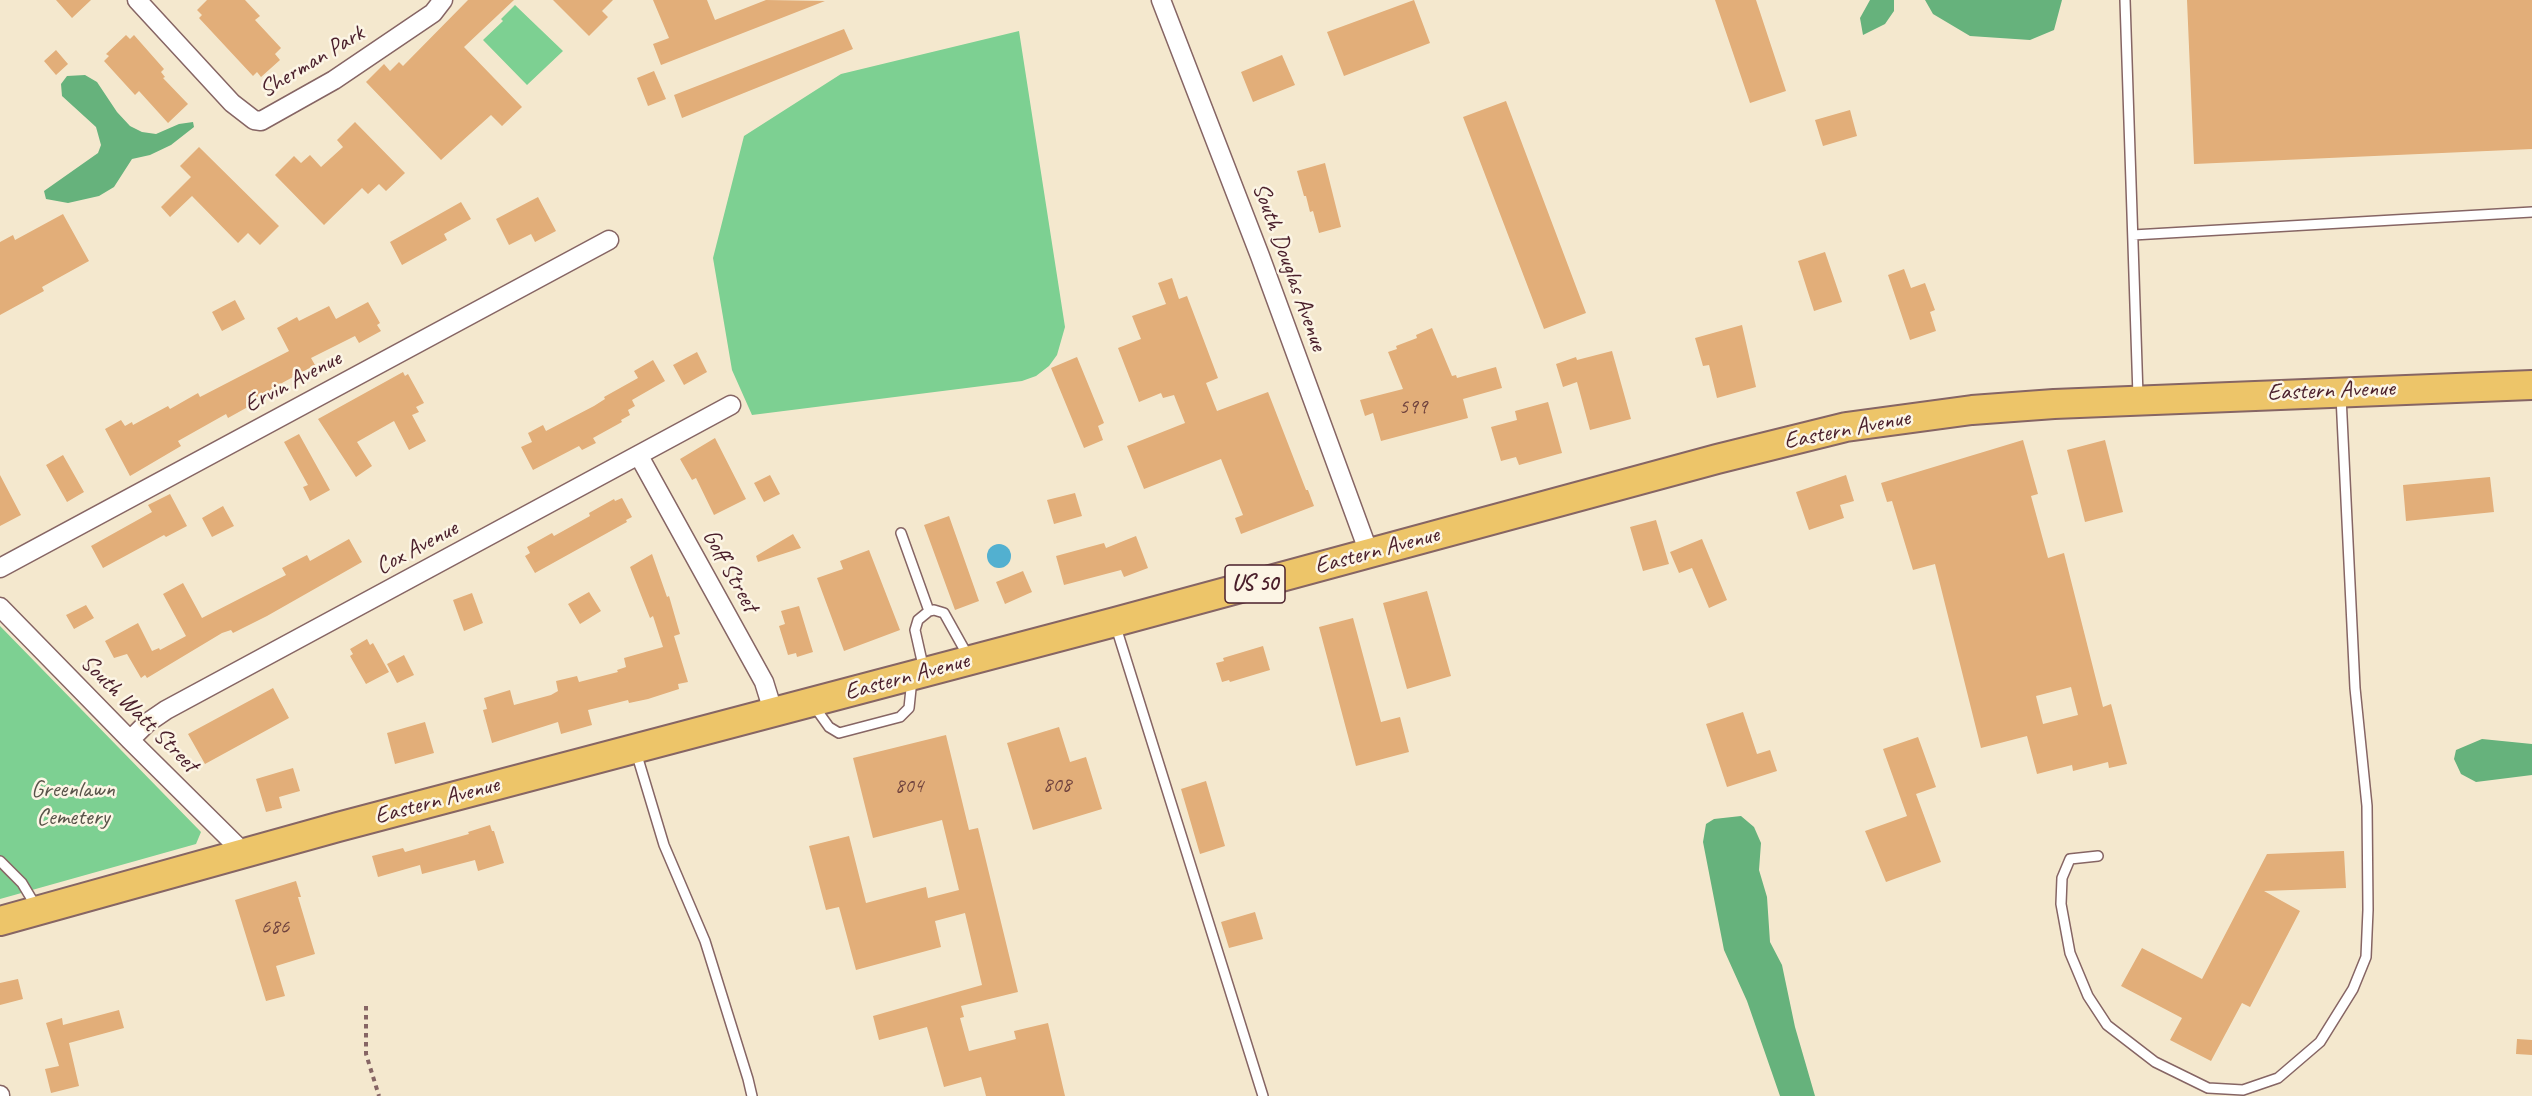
<!DOCTYPE html>
<style>
body{margin:0}
canvas{display:block;background:#f4e8ce}
</style>
<canvas width="2532" height="1096"></canvas>
<script>
const ctx = document.querySelector('canvas').getContext('2d');
ctx.lineJoin = 'round';
function fillPath(path, color) { ctx.fillStyle = color; ctx.fill(path, 'evenodd'); }
const shape = rows => new Path2D(rows.map(r => 'M' + r).join(''));
function stroke(path, color, width, dash) { ctx.strokeStyle = color; ctx.lineWidth = width; ctx.lineCap = dash ? 'butt' : 'round'; ctx.setLineDash(dash || []); ctx.stroke(path); }
function label(font, color, halo, rows, align = 'center') {
  ctx.font = font + ' Caveat,sans-serif'; ctx.lineWidth = 5; ctx.setLineDash([]); ctx.textBaseline = 'middle'; ctx.strokeStyle = halo; ctx.fillStyle = color; for (const [text, x, y, turn = 0] of rows) {
    ctx.save(); ctx.translate(x, y); ctx.rotate((+turn || 0) * Math.PI / 180); ctx.textAlign = isNaN(turn) ? turn : align; if (halo) ctx.strokeText(text, 0, 0); ctx.fillText(text, 0, 0); ctx.restore();
  }
}
const green = shape([
 [515,5,563,51,527,85,483,40,503,21,501,19],
 [1019,31,1065,327,1057,355,1049,366,1036,376,1022,381,752,415,732,370,713,258,744,136,841,74],
 [0,626,201,832,196,844,0,899]
]);
const forest = shape([
 [1870,0,1894,0,1894,11,1885,24,1863,35,1860,18],
 [1925,0,2062,0,2054,30,2030,40,1970,36,1933,14],
 [85,75,97,82,117,112,130,126,142,132,156,134,179,124,193,122,194,127,171,145,150,155,132,159,114,187,99,196,68,203,46,199,44,191,98,153,101,145,96,127,62,96,61,84,67,76],
 [2482,739,2532,744,2532,775,2476,782,2461,774,2454,759,2456,750],
 [1741,816,1754,827,1761,843,1759,870,1767,897,1770,942,1782,965,1795,1027,1815,1096,1780,1096,1747,1001,1724,950,1703,842,1706,824,1714,819]
]);
const water = shape([
 '987 556a12 12 0 1 1 24 0a12 12 0 1 1-24 0Z'
]);
const building = shape([
 [56,0,91,0,72,18],
 [207,0,245,0,260,16,255,20,281,48,275,54,280,60,261,77,257,72,253,76,199,18,202,15,197,10],
 [468,0,514,0,464,47,522,107,502,126,491,115,441,160,366,82,384,64,390,71,399,62,403,66],
 [553,0,613,0,602,11,608,17,589,36],
 [653,0,707,0,715,20,766,0,825,1,661,65,653,44,669,38],
 [1414,0,1430,43,1344,76,1327,32],
 [1715,0,1756,0,1786,91,1750,103],
 [2187,0,2532,0,2532,149,2194,164],
 [844,29,853,49,682,118,674,95],
 [126,35,130,39,134,35,164,69,161,72,165,77,163,78,188,104,168,123,139,91,135,95,104,61,109,56,106,54],
 [56,50,68,64,56,75,44,61],
 [1282,55,1295,85,1253,102,1241,72],
 [654,71,666,99,648,106,637,78],
 [1506,101,1586,313,1544,329,1463,117],
 [1850,110,1857,136,1823,146,1815,120],
 [355,122,405,173,386,191,379,184,368,194,362,188,324,225,275,175,294,156,301,163,310,155,321,167,343,147,337,140],
 [199,147,279,226,260,245,248,233,238,243,192,196,170,217,161,207,191,177,180,166],
 [1325,163,1341,227,1319,233,1313,211,1310,212,1306,196,1304,196,1297,171],
 [538,197,556,231,535,242,531,234,509,245,496,219],
 [461,202,471,219,444,234,447,240,402,265,390,242],
 [63,214,89,261,42,287,44,291,0,315,0,242,13,235,15,240],
 [1825,252,1842,302,1814,311,1798,261],
 [1904,269,1911,288,1925,283,1935,310,1930,312,1936,331,1910,340,1888,275],
 [1172,278,1179,299,1187,296,1218,378,1206,383,1217,411,1268,392,1306,490,1308,490,1314,506,1241,534,1235,518,1243,515,1221,459,1144,489,1127,446,1185,423,1174,395,1163,398,1161,393,1139,402,1118,348,1141,339,1132,316,1166,304,1158,283],
 [235,300,245,319,222,331,212,312],
 [368,302,380,323,377,325,381,331,359,343,355,336,311,358,315,365,271,389,273,393,228,418,226,414,178,441,181,446,130,476,105,429,121,420,125,426,132,422,133,425,168,406,170,409,198,393,200,397,289,351,277,328,297,317,299,321,329,306,336,319],
 [1742,325,1756,387,1717,398,1709,365,1703,366,1695,338],
 [1432,328,1452,376,1456,375,1457,378,1496,367,1502,388,1463,399,1468,418,1381,441,1373,413,1365,416,1360,400,1403,389,1388,352,1397,349,1396,346,1417,338,1416,335],
 [1612,351,1631,419,1590,430,1577,382,1563,387,1556,364,1576,357,1577,360],
 [697,352,707,372,684,385,673,365],
 [1077,357,1104,423,1098,426,1103,440,1084,448,1051,368],
 [653,360,665,381,632,400,635,406,628,410,630,415,621,420,622,422,593,438,596,443,582,450,579,446,533,470,521,447,532,442,528,433,543,425,546,431,594,406,605,399,604,397,638,378,634,371],
 [403,372,405,376,408,374,424,403,416,407,419,412,412,415,426,441,409,450,394,421,357,442,372,466,356,477,318,419],
 [1548,402,1562,453,1519,465,1516,457,1501,461,1491,427,1517,420,1515,411],
 [299,434,330,490,310,501,303,487,308,485,284,442],
 [715,438,746,499,714,515,696,478,692,480,680,459],
 [2023,440,2038,494,2031,496,2048,558,2064,553,2103,707,2111,704,2127,764,2109,768,2108,762,2073,771,2072,765,2037,774,2027,736,1981,748,1935,564,1913,570,1892,501,1887,502,1881,483],
 [2071,687,2078,715,2043,724,2036,696],
 [2105,440,2123,512,2085,522,2067,450],
 [63,455,84,492,67,502,46,465],
 [0,475,21,515,0,526],
 [770,475,780,494,764,502,754,483],
 [1846,475,1854,501,1840,505,1844,518,1809,530,1796,492],
 [2490,477,2494,512,2406,521,2403,485],
 [1075,493,1082,516,1054,524,1047,500],
 [170,494,187,526,166,537,164,535,103,568,91,546,152,512,148,505],
 [622,498,632,517,626,520,627,522,535,573,525,556,530,553,527,547,552,533,554,536,590,516,589,513,614,499,615,501],
 [223,506,234,526,212,537,202,518],
 [949,516,979,601,955,610,924,525],
 [1656,520,1669,564,1643,571,1630,527],
 [793,534,801,548,758,562,756,556],
 [1136,536,1148,568,1124,577,1121,570,1064,585,1056,556,1104,543,1106,548],
 [349,539,362,562,267,616,233,633,231,630,222,633,147,678,145,675,141,678,127,654,114,658,105,641,138,623,152,651,159,648,160,650,186,636,163,594,183,583,202,618,286,575,282,568,307,555,310,561],
 [1702,539,1727,600,1709,608,1692,568,1679,573,1670,552],
 [869,550,900,630,844,651,817,578,843,569,840,561],
 [652,554,667,597,669,596,680,634,674,636,688,682,678,684,679,689,648,699,629,703,628,700,588,710,592,725,561,734,558,722,492,743,483,710,487,709,484,698,510,690,514,705,551,695,558,691,556,681,577,676,579,682,618,672,617,670,626,667,624,658,663,647,653,616,650,618,630,567],
 [1023,571,1032,592,1005,604,996,582],
 [1427,591,1451,676,1407,689,1383,603],
 [589,592,601,611,580,624,568,604],
 [472,593,483,623,464,631,453,600],
 [86,605,94,618,74,629,66,615],
 [799,606,813,652,797,657,796,653,788,655,779,626,785,624,781,611],
 [1353,618,1381,722,1400,717,1409,752,1356,766,1319,627],
 [367,639,370,645,373,643,389,672,366,684,350,656,353,654,350,649],
 [1263,646,1270,670,1230,682,1229,680,1222,682,1216,663,1224,661,1223,658],
 [404,655,414,675,397,683,387,664],
 [273,688,289,718,205,764,188,734],
 [1743,712,1757,754,1770,750,1777,771,1727,787,1706,724],
 [425,722,434,753,395,764,387,733],
 [1059,727,1070,762,1086,757,1102,809,1033,830,1007,743],
 [946,735,969,830,978,828,1018,992,961,1006,964,1017,960,1018,969,1051,1016,1039,1014,1031,1048,1023,1065,1096,986,1096,981,1077,944,1087,927,1027,879,1040,873,1016,982,985,965,913,935,921,941,947,856,970,839,907,826,910,809,846,849,836,866,903,926,887,928,898,959,890,942,820,873,838,853,758],
 [1918,737,1936,787,1916,794,1941,862,1886,882,1865,831,1907,816,1883,749],
 [293,768,300,791,279,797,282,808,266,812,256,779],
 [1206,781,1225,846,1200,854,1181,789],
 [490,825,492,831,494,831,504,863,478,871,475,860,422,874,420,865,378,877,372,856,403,848,405,852,469,834,468,832],
 [2344,851,2346,888,2264,891,2300,911,2250,1007,2242,1003,2211,1061,2170,1040,2182,1018,2121,986,2142,948,2202,979,2267,854],
 [296,881,301,897,298,897,315,954,276,966,285,996,266,1001,235,900],
 [1255,912,1263,939,1229,948,1221,922],
 [18,979,23,999,0,1005,0,983],
 [119,1010,124,1028,69,1043,79,1086,51,1093,45,1069,59,1066,46,1023,62,1018,63,1025],
 [2517,1039,2532,1040,2532,1055,2516,1054]
]);
const path = shape([
 [366,1006,366,1054,379,1096]
]);
const lane = shape([
 [2125,0,2138,396],
 [2133,235,2532,212],
 [901,533,929,611],
 [1115,624,1263,1096],
 [924,670,915,630,918,620,929,611,934,610,944,613,968,656],
 [814,706,829,727,839,733,900,717,909,708,912,679],
 [636,752,664,845,705,941,748,1079,752,1096],
 [2098,856,2070,859,2062,878,2061,904,2070,953,2088,996,2107,1025,2155,1062,2208,1088,2243,1090,2278,1078,2320,1042,2353,989,2366,957,2368,910,2367,806,2355,688,2341,396],
 [0,861,22,883,37,908]
]);
const street = shape([
 [137,0,232,103,254,120,261,121,334,80,433,13,443,0],
 [1161,0,1260,256,1369,553],
 [639,456,764,682,773,711],
 [0,568,609,240],
 [0,607,130,740,244,853],
 [130,740,147,723,166,710,731,405],
 [0,1095,0,1096]
]);
const primary = shape([
 [0,921,338,827,1115,622,1717,459,1846,427,1972,410,2054,404,2532,385]
]);
const numberNames = [
 ["599",1413,407],
 ["808",1057,785],
 ["804",909,786],
 ["686",275,927]
];
const shields = [
 [1255,584,60]
];
const shieldNames = [
 ["US 50",1255,584]
];
const streetNames = [
 ["Sherman Park",312,62,-31],
 ["South Douglas Avenue",1289,267,70],
 ["Ervin Avenue",293,382,-28],
 ["Eastern Avenue",2331,391,-2],
 ["Eastern Avenue",1847,430,-11],
 ["Cox Avenue",417,548,-28],
 ["Eastern Avenue",1377,551,-15],
 ["Goff Street",730,571,61],
 ["Eastern Avenue",907,677,-15],
 ["South Watt Street",139,714,45],
 ["Eastern Avenue",437,801,-15]
];
const parkNames = [
 ["Greenlawn",73,790],
 ["Cemetery",73,818]
];
fillPath(green, '#7dd092');
fillPath(forest, '#66b27c');
fillPath(water, '#52b0d0');
fillPath(building, '#e2ae79');
stroke(lane, '#866564', 12);
stroke(street, '#866564', 21);
stroke(primary, '#866564', 32);
stroke(path, '#866564', 4, [4.5, 4.5]);
stroke(lane, '#fff', 9);
stroke(street, '#fff', 18);
stroke(primary, '#edc569', 28);
label('21px', '#70433e', null, numberNames);
for (const [x, y, w] of shields) { const box = new Path2D(); box.roundRect(x - w / 2, y - 19, w, 38, 4.5); ctx.fillStyle = '#fcf5e5'; ctx.fill(box); stroke(box, '#4a1f2b', 1.5); }
label('bold 22px', '#4a1f2b', null, shieldNames);
label('24px', '#4a1f2b', '#fcf5e5', streetNames);
label('24px', '#59544a', '#fcf5e5', parkNames);
</script>
